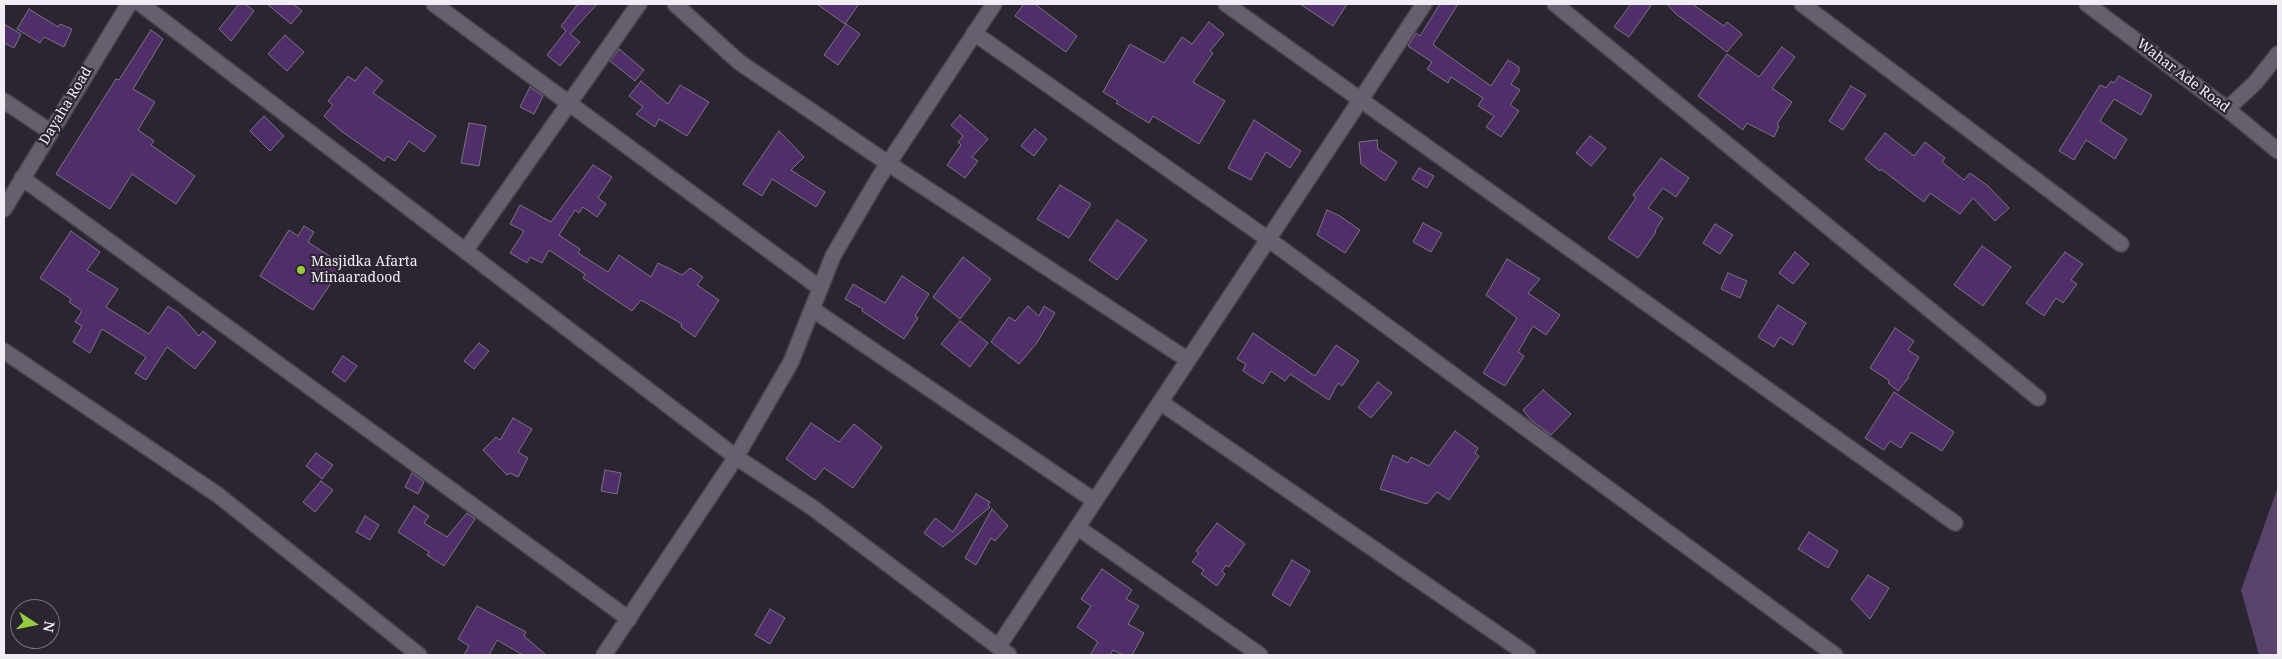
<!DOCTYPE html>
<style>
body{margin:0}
#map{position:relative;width:2282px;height:659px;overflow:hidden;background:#2b2531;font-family:"Noto Serif",serif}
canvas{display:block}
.frame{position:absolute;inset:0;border:5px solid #f1edf5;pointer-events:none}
.north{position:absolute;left:10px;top:599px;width:50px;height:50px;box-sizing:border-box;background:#2b2531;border:1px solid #7a757f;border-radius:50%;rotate:101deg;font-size:14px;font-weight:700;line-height:20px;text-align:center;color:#f1edf5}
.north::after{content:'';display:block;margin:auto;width:18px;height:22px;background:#94cc3c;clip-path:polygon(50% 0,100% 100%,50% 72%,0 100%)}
</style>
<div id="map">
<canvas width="2282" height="659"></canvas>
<div class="frame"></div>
<div class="north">N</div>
</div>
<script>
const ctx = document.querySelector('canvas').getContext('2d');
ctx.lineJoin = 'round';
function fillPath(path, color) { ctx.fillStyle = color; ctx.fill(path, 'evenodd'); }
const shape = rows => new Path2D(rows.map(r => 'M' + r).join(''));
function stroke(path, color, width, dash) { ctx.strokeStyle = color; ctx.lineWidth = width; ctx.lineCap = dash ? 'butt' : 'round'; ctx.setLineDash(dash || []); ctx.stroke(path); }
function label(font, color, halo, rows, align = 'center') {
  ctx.font = font + ' "Noto Serif",serif'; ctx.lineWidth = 4.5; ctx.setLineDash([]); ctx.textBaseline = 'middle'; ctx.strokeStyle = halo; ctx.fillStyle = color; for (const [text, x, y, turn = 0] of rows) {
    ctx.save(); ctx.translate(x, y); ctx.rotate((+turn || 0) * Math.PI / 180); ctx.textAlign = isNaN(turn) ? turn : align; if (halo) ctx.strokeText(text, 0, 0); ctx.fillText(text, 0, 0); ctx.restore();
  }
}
const green = shape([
 [2278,487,2278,655,2259,655,2241,590]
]);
const building = shape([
 [239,4,245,4,254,11,231,41,219,29,239,4],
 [267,4,293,4,302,11,291,24,267,4],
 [578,4,597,4,570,34,580,42,560,66,547,55,566,31,561,26,578,4],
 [817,4,859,4,845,24,817,4],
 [1024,4,1035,4,1077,36,1066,52,1015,16,1024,4],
 [1300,4,1347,4,1333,26,1300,4],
 [1440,4,1458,4,1433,44,1436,47,1491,86,1508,60,1519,67,1519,72,1511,84,1520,90,1510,105,1519,111,1501,137,1486,127,1494,116,1478,106,1483,98,1451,77,1448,83,1427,69,1432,62,1408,46,1416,33,1420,36,1440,4],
 [1631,4,1652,4,1629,37,1614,27,1631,4],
 [1667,4,1692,4,1724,26,1727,22,1742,34,1727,52,1676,14,1667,4],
 [29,9,58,27,60,24,72,29,64,47,44,37,40,43,17,29,29,9],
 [1209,22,1224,34,1210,51,1213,53,1193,82,1225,101,1199,144,1153,116,1149,123,1116,103,1118,101,1103,92,1130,44,1164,63,1182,37,1192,44,1209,22],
 [4,24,21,34,14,48,4,43,4,24],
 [846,24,860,34,838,65,824,55,846,24],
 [151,30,163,39,133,89,155,102,138,130,154,141,151,145,195,176,176,204,132,174,110,209,56,174,116,79,119,80,151,30],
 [285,35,304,52,287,71,268,54,285,35],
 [1782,47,1795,57,1772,88,1792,102,1777,124,1779,126,1774,137,1747,123,1743,130,1698,96,1727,54,1759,77,1782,47],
 [619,49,644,70,635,81,610,61,619,49],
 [366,67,383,81,373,93,436,136,424,152,409,141,395,161,387,156,384,161,341,131,324,116,333,105,328,101,348,76,355,81,366,67],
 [2119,76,2152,95,2141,115,2114,99,2100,121,2127,139,2115,159,2086,140,2074,160,2059,151,2100,85,2106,88,2111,81,2114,83,2119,76],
 [641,81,668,104,680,85,709,102,687,136,659,119,655,127,636,114,643,107,629,96,641,81],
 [1851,86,1866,95,1843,130,1829,121,1851,86],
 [530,87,543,96,534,114,520,107,530,87],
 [960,115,988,139,972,157,978,161,965,178,947,165,961,145,958,142,963,136,951,125,960,115],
 [264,116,284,136,270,151,250,131,264,116],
 [1254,120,1301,151,1290,168,1266,152,1251,180,1228,168,1254,120],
 [469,123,486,126,479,166,461,163,469,123],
 [1035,129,1047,139,1034,156,1021,146,1035,129],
 [779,131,804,157,791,170,825,192,816,207,772,179,762,196,743,184,779,131],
 [1885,133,1914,156,1925,142,1945,158,1942,162,1964,180,1970,173,1988,186,2009,208,1995,221,1973,198,1960,214,1930,193,1924,202,1881,169,1880,171,1865,159,1885,133],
 [1590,136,1606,148,1591,166,1576,153,1590,136],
 [1377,140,1378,149,1397,162,1385,181,1361,164,1359,142,1377,140],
 [1661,158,1689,178,1676,197,1663,188,1648,208,1663,218,1655,231,1656,232,1638,258,1608,238,1636,198,1633,195,1661,158],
 [593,165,612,177,598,198,606,204,597,217,583,207,579,213,575,210,559,235,580,249,578,253,608,272,619,255,651,277,658,263,682,275,690,268,703,277,697,285,719,300,695,337,681,327,682,324,641,300,632,311,583,278,585,274,549,250,542,263,530,257,527,263,510,253,524,231,510,224,520,205,551,222,593,165],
 [1419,168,1434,176,1427,188,1412,179,1419,168],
 [1060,185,1091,204,1069,238,1037,219,1060,185],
 [1327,210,1340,216,1360,230,1345,253,1317,235,1327,210],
 [1117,220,1147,240,1117,280,1089,260,1117,220],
 [1423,223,1442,233,1431,252,1413,242,1423,223],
 [1715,224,1733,235,1720,254,1703,243,1715,224],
 [304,226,314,232,308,242,343,265,313,310,260,276,289,230,298,236,304,226],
 [71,231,100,252,87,270,118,289,106,307,149,334,168,306,180,314,199,336,203,331,216,342,195,369,167,347,146,380,135,373,146,357,102,329,90,353,73,342,82,326,75,322,82,311,69,302,71,299,40,278,71,231],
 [1982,246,2011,267,1983,306,1954,285,1982,246],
 [1795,252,1809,264,1793,284,1779,273,1795,252],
 [2065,252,2083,264,2071,280,2077,284,2063,303,2056,298,2044,316,2026,303,2065,252],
 [963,257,991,279,960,319,933,297,963,257],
 [1507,259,1540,279,1528,293,1560,315,1546,335,1533,326,1518,352,1524,356,1505,386,1483,373,1517,318,1486,295,1507,259],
 [1728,273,1747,281,1740,298,1721,289,1728,273],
 [902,276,929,294,915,316,918,318,904,339,862,311,863,309,845,299,853,284,885,303,902,276],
 [1778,305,1806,323,1793,345,1780,337,1774,347,1758,337,1778,305],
 [1028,306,1039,316,1044,306,1055,313,1036,344,1019,364,991,342,1009,317,1015,321,1028,306],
 [960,321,988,343,970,367,941,344,960,321],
 [1895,328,1914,341,1908,350,1919,357,1908,376,1909,377,1898,391,1888,383,1890,381,1870,368,1895,328],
 [1253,333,1315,376,1336,345,1359,361,1342,386,1338,383,1329,400,1290,374,1285,381,1271,371,1263,384,1243,371,1246,364,1237,359,1253,333],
 [479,343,489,351,474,369,464,361,479,343],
 [343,356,357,366,345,382,332,372,343,356],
 [1378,382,1392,393,1371,418,1358,407,1378,382],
 [1543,390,1571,414,1551,435,1531,420,1523,410,1543,390],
 [1894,392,1954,432,1942,451,1911,432,1901,448,1890,441,1884,450,1865,438,1894,392],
 [513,418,532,429,518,452,528,458,518,477,510,473,507,475,483,450,496,437,500,440,513,418],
 [811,423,839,442,854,424,882,447,853,488,824,468,815,480,786,459,811,423],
 [1455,431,1478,448,1475,453,1479,456,1449,500,1437,492,1427,504,1380,489,1393,455,1408,463,1411,457,1429,466,1455,431],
 [316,453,333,465,322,479,306,466,316,453],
 [605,470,621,473,617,494,601,491,605,470],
 [412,473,424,482,418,494,405,487,412,473],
 [321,481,333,490,315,512,303,502,321,481],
 [976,494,990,502,988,505,990,507,943,547,924,533,935,518,953,532,976,494],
 [414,506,429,516,424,523,447,537,467,513,475,519,444,566,427,555,429,552,398,532,414,506],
 [992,509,1008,526,995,541,991,538,976,565,965,558,992,509],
 [365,516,379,525,370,540,356,532,365,516],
 [1217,523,1245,544,1229,567,1226,565,1222,571,1225,574,1217,586,1201,574,1204,570,1192,562,1199,553,1196,551,1217,523],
 [1809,532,1838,551,1828,568,1798,549,1809,532],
 [1292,560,1310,571,1290,606,1272,595,1292,560],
 [1102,569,1132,590,1126,599,1139,606,1128,624,1144,633,1132,655,1123,655,1113,650,1110,655,1090,655,1098,642,1077,627,1091,606,1081,599,1102,569],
 [1868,575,1889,588,1870,619,1851,599,1868,575],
 [477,606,526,632,524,636,546,655,523,655,497,640,489,655,464,655,469,646,458,639,477,606],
 [770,609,785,618,770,644,755,635,770,609]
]);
const minor = shape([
 [141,4,736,457,813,508,1009,655],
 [434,4,820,288],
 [675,4,739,62,889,164,1188,360],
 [1226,4,1955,523],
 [1555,4,2038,398],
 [1802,4,2121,244],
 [2087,4,2227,109,2278,151],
 [974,33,1268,239,1835,655],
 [4,101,51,132],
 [2227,109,2255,83,2278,54],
 [22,178,629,619],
 [4,209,129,4],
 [465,251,639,4],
 [812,309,1095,501],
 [4,351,218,495,419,655],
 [1160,402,1528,655],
 [1077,527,1260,655],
 [998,647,1424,4],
 [604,655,736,457,791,362,833,256,878,179,994,4]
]);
const markers = [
 [301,270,5,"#94cc3c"]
];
const streetNames = [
 ["Wahar Ade Road",2183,76,37],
 ["Dayaha Road",66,106,-59]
];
const poiNames = [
 ["Masjidka Afarta",311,262],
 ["Minaaradood",311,278]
];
fillPath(green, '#59436b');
fillPath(building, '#502e69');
stroke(building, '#7b7482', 1);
stroke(minor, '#48444d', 18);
stroke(minor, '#665f6d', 15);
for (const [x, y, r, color] of markers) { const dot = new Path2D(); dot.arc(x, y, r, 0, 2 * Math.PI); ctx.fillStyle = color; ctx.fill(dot); stroke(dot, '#2b2531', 2); }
label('14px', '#f1edf5', '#2b2531', streetNames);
label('14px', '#f1edf5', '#2b2531', poiNames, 'left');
</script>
